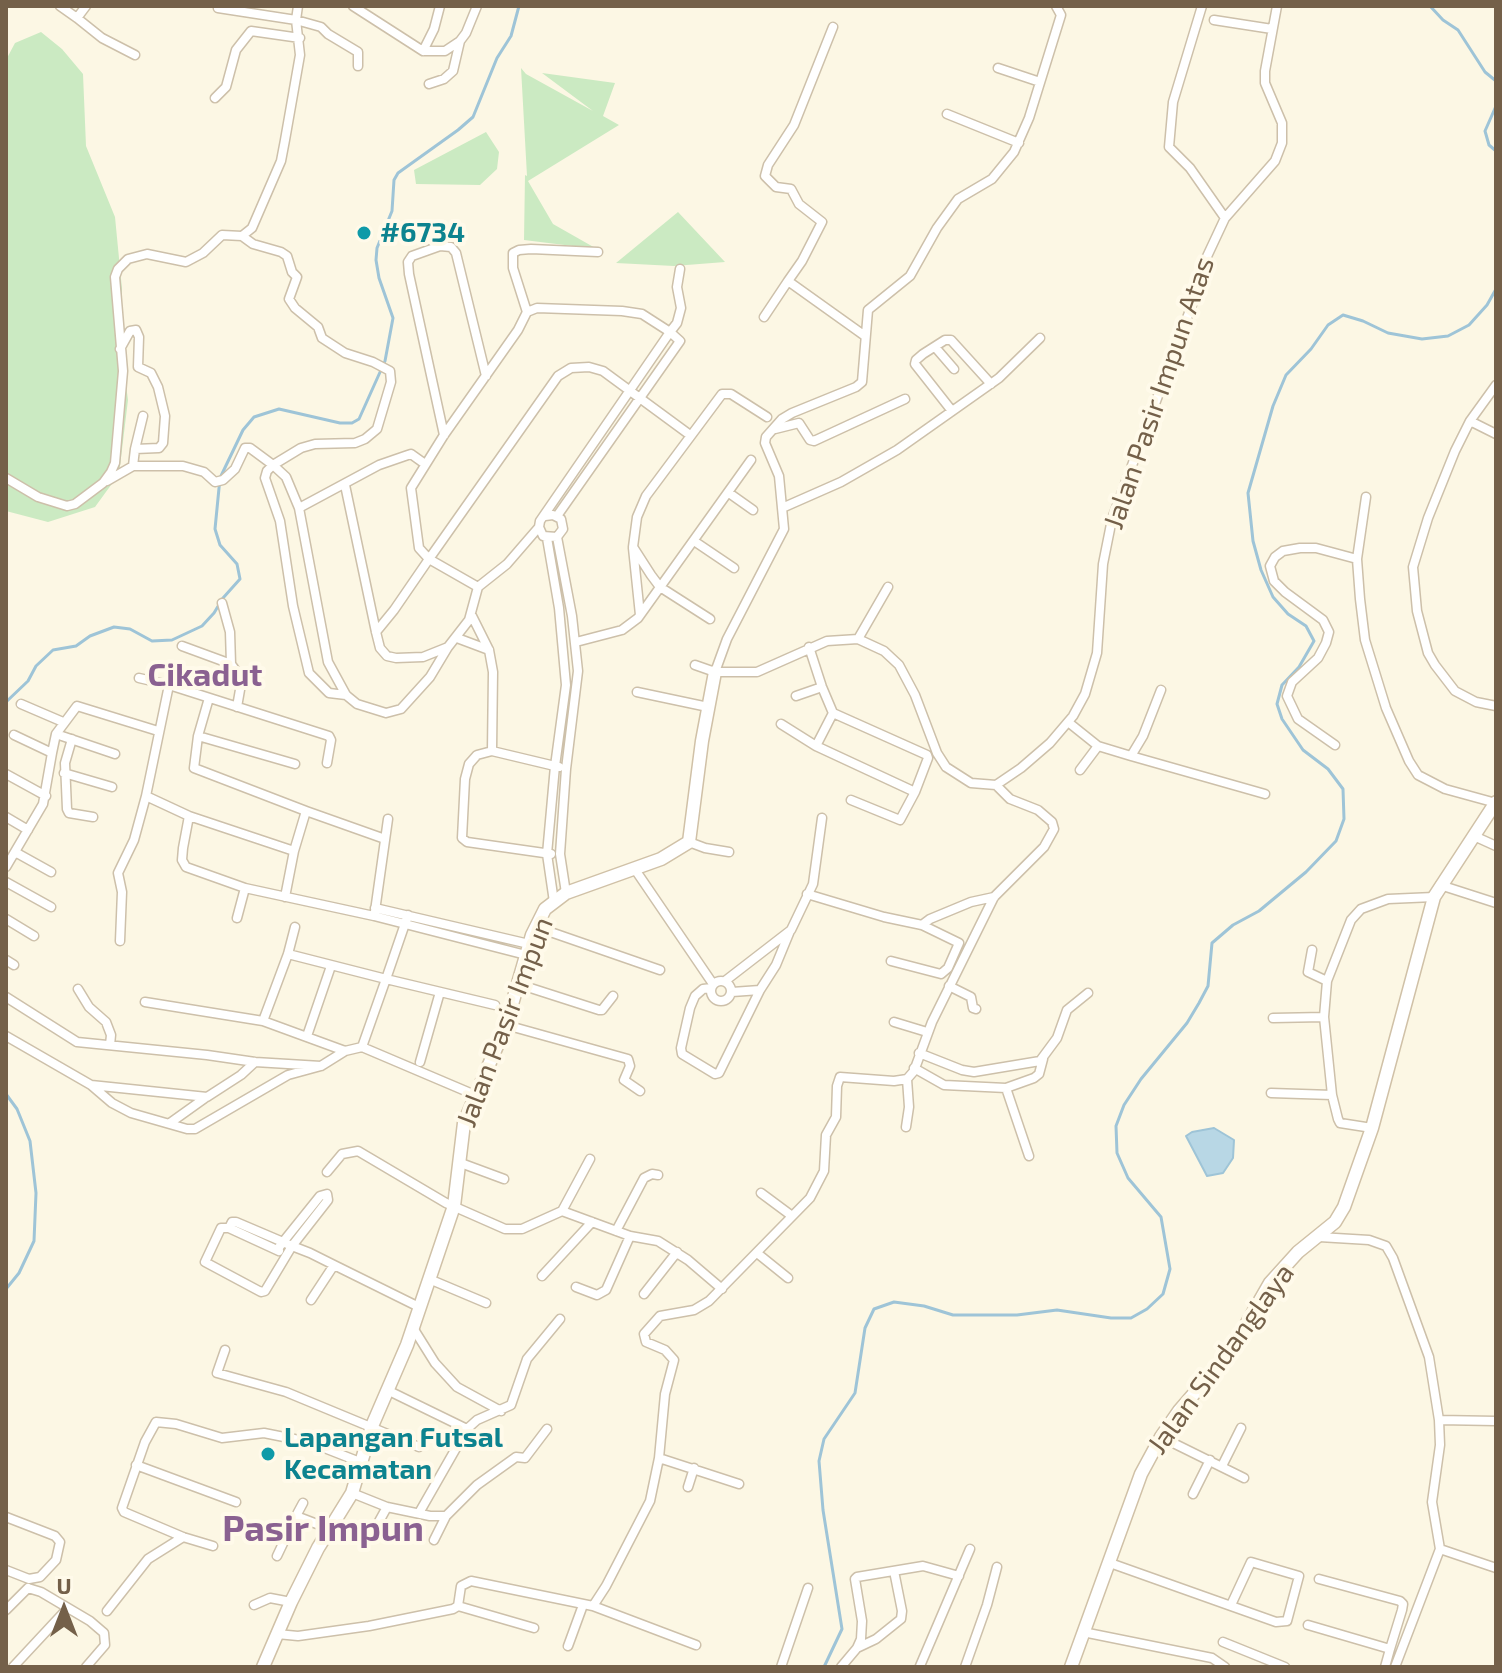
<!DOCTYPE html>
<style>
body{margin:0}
#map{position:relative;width:1502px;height:1673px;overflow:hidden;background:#fcf7e4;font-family:"Exo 2",sans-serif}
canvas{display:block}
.frame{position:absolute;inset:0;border:8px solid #746049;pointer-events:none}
.north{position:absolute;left:24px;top:1569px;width:80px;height:80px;-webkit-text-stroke:6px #fffaea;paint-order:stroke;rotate:0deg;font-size:22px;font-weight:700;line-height:32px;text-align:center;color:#746049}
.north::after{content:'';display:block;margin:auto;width:28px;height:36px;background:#746049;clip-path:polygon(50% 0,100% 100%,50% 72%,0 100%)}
</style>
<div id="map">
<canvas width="1502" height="1673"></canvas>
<div class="frame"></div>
<div class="north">U</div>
</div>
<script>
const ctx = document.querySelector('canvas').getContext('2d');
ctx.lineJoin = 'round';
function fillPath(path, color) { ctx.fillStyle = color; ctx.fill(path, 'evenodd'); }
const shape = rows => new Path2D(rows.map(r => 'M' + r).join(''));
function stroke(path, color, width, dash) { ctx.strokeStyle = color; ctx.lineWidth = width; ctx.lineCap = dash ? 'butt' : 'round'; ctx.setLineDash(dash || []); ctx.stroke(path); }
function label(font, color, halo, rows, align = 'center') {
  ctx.font = font + ' "Exo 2",sans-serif'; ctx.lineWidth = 8; ctx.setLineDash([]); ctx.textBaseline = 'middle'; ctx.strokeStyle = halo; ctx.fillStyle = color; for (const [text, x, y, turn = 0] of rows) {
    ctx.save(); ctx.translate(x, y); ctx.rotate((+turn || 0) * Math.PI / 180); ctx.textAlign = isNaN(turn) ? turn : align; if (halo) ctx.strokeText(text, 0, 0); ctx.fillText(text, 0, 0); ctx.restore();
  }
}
const green = shape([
 [41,32,62,49,83,74,86,146,115,217,122,289,121,349,128,400,119,474,95,507,48,522,6,511,6,60,15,43],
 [521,68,526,74,593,111,542,73,615,83,603,116,619,125,528,181,553,224,597,249,524,240,525,175,527,176],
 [486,132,499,152,497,169,480,185,416,184,414,170],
 [678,212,725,262,674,266,616,263]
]);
const water = shape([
 [1214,1128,1234,1140,1233,1158,1223,1173,1207,1176,1186,1136,1192,1132,1214,1128]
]);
const stream = shape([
 [1430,6,1443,20,1458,30,1485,72,1496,81],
 [1496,106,1485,131,1489,145,1496,151],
 [6,702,28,681,36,666,53,650,76,646,90,636,114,627,130,629,152,641,172,640,202,626,214,613,223,598,240,579,237,564,220,545,215,529,220,478,243,430,254,417,279,409,340,423,352,423,359,419,385,361,393,318,379,278,376,260,377,248,392,211,394,180,398,173,458,130,473,117,497,58,511,36,519,6],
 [6,1094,17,1109,30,1141,36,1193,34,1241,19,1273,6,1289],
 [824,1667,842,1629,823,1510,819,1461,824,1439,855,1393,865,1328,874,1309,894,1302,924,1306,953,1315,1017,1315,1057,1310,1111,1318,1131,1318,1147,1309,1163,1294,1170,1269,1161,1217,1128,1178,1117,1153,1116,1126,1124,1105,1141,1079,1187,1023,1199,1003,1208,986,1212,943,1233,925,1259,911,1306,872,1336,841,1344,819,1343,789,1328,769,1303,750,1282,719,1277,704,1282,685,1299,667,1314,641,1306,626,1288,614,1273,597,1261,570,1253,541,1248,493,1273,406,1286,375,1311,349,1328,325,1343,315,1363,321,1388,333,1422,339,1448,336,1469,325,1487,305,1496,289]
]);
const street = shape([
 [60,6,77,18,86,6],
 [353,6,423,51,445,51,460,41,466,33,477,6],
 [1202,6,1173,102,1169,147,1190,168,1225,218],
 [218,8,296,20,321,27,328,34,358,52,358,66],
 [77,18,102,38,135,55],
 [1214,20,1272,29],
 [833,27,794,125,768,165,765,176,776,187,791,189,799,204,822,222,802,261,788,281,865,336],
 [423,51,434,29,440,6],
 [998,68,1040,82],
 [429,84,444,79,453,71,460,41],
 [215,98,226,87,236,50,251,31,300,38],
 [947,114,1019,143],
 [527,312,513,268,513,253,519,250,531,249,598,252],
 [764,317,788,281],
 [935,347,954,369],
 [120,349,130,331,136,330,139,337,138,367,151,373,158,387,165,416,163,443,159,448,135,449,133,466],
 [1496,385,1470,421,1455,451,1428,518,1413,567,1417,611,1428,653,1435,665,1455,691,1476,702,1496,706],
 [952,411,915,364,916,360,923,354,945,340,951,340,991,384],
 [1470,421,1496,434],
 [775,429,799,423,810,440,814,441,905,399],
 [444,435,409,274,408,262,412,256,440,246,451,247,456,253,486,376],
 [135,449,143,416],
 [6,478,38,497,67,506,75,504,103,483,111,472,115,463,123,371,115,277,118,269,128,259,147,254,186,262,203,253,222,235,242,236,252,228,281,161,285,140,300,55,296,20,298,6],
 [107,481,133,466,183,466,204,472,215,482,223,480,235,469,245,448,250,448,273,465,301,448,315,444,355,443,365,439,377,429,391,382,390,371,373,362,345,353,322,338,318,327,295,308,289,299,297,277,292,272,287,256,281,252,253,244,242,236],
 [345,485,376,632,380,648,387,656,396,658,423,657,448,647,469,620,478,587],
 [729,493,753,510],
 [1366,497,1357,559,1360,599,1365,640,1386,708,1409,761,1418,775,1445,789,1496,803],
 [299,508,379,465,405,456,411,454,425,464],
 [782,508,841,482,897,450,999,378,1040,338],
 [545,516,553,515,561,519,563,529,557,537,543,536,539,527,540,521,670,332,680,341,557,516],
 [539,527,507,564,478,587,429,559,558,376,571,368,589,367,603,371,690,435],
 [557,537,572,616,578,671,566,769,560,854,566,893],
 [547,538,559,608,566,685,555,766,547,854,554,902],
 [694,541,734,568],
 [633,548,640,615],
 [222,603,230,632,231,664,239,675,241,684,237,707],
 [471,614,489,650,493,672,492,751,559,767],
 [710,619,660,587,651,575,633,547,637,517,646,496,722,394,731,394,767,417],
 [376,632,394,610,429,559,419,548,411,488,444,435,518,330,527,312,537,308,622,311,642,314,670,332,677,323,681,308,677,287,680,269],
 [457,638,489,650],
 [858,639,888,587],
 [576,642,622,630,638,618,751,460],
 [182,646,231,664],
 [809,647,822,687,833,713,816,746,915,792,928,758,927,755,833,713],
 [695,665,715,672,757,672,827,641,858,639,884,651,899,665,915,695,937,753,946,767,971,783,996,785,1021,768,1050,743,1073,716,1085,694,1097,653,1103,564,1112,519,1193,302,1203,265,1225,218,1275,161,1282,143,1282,123,1265,83,1265,71,1277,6],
 [715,672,727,639,784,529,779,476,765,443,766,437,782,419,792,413,856,387,862,382,868,310,910,276,937,228,958,199,992,179,1014,152,1029,118,1061,15,1056,6],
 [139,678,169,685],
 [637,692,708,707],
 [346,695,329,693,309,673,293,606,280,521,265,478,267,471,273,465,286,477,299,508,328,662,346,695,357,704,386,713,401,709,430,677,448,647],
 [796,696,822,687],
 [209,698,198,736,194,768,306,811,294,851,285,897],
 [21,704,63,722],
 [1068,722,1098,746,1131,756,1143,736,1161,690],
 [781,724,816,746],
 [56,734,115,754],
 [198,736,295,764],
 [72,739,65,763,67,809,69,813,93,817],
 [1335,745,1298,719,1287,696,1292,682,1318,658,1326,643,1329,632,1323,620,1285,592,1274,581,1270,566,1275,557,1283,551,1300,548,1316,548,1357,559],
 [492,751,477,755,469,764,465,779,462,838,467,842,551,854],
 [52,753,56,734,77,706,158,731],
 [1131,756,1265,794],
 [1080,770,1098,746],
 [64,773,112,787],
 [6,774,46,796],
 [851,800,900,820,915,792],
 [306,811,385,839],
 [189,816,183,848,182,860,186,867,245,888,374,916,526,955],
 [6,817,28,830],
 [1474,836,1496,846],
 [689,842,705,848,729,852],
 [294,851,189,816,146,796,169,685,329,736,331,740,327,763],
 [15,852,51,872],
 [6,867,43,804,52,753,14,735],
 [634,868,713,984],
 [6,882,51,907],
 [1440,885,1496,903],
 [807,894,884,917,922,925,959,943,948,968,941,974,891,961],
 [375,908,529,944],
 [375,911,388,819],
 [408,915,386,979,495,1005],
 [237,918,245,888],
 [6,919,34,936],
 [922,925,930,919,971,902,994,897],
 [536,927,660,970],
 [120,941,122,892,118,873,134,840,146,796],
 [1312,950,1308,972,1327,981],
 [288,954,386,979,362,1047],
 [6,960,14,965],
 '711 991a10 10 0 1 1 20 0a10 10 0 1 1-20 0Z',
 [725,981,791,930,813,884,822,818],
 [518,984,599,1010,602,1010,613,996],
 [949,986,971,997,973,1008,976,1009],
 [711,988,703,989,695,996,690,1008,681,1048,682,1054,715,1074,719,1073,760,990],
 [78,989,89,1007,106,1022,111,1035,110,1045],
 [732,992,760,990,776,965,790,931],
 [6,997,77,1042,207,1055,255,1062,321,1066],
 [145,1002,263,1021,345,1051],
 [1273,1018,1324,1017],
 [263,1021,288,954,295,927],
 [894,1022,927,1032],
 [506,1025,628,1059,630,1066,624,1080,640,1091],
 [6,1036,91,1085,207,1097,241,1075,255,1062],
 [307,1036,331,966],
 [362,1047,475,1095],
 [919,1053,962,1070,974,1072,1040,1061,1057,1038,1067,1010,1088,993],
 [420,1062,440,992],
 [914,1068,944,1085,1006,1088,1034,1078,1039,1074,1043,1059],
 [91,1085,112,1103,131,1113,187,1129,195,1129,288,1075,321,1066,345,1051,362,1047],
 [1006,1088,1029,1156],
 [1271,1093,1332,1095],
 [170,1123,205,1098],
 [906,1127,909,1107,907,1079],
 [1372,1128,1340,1123,1338,1119,1332,1095,1324,1017,1327,981,1351,920,1361,909,1388,899,1434,897],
 [458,1162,504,1179],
 [327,1172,342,1154,358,1151,446,1203,505,1229,522,1229,562,1211,630,1236,658,1241,688,1260,722,1289],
 [761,1193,792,1216],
 [562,1211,590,1159],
 [229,1228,279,1251],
 [616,1231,644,1178,652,1174,658,1175],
 [1319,1237,1369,1240,1386,1246,1393,1258,1429,1357,1439,1420,1440,1445,1432,1502,1440,1549,1395,1667],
 [277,1250,283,1242,320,1196,327,1194,328,1200,292,1246,265,1291,261,1292,205,1262,221,1228,229,1228,232,1222,236,1222,283,1242,292,1246,310,1253,334,1265,419,1307],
 [757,1253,788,1278],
 [542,1276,592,1222],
 [429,1279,486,1303],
 [576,1287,597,1295,606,1290,630,1236],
 [644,1294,677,1252],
 [311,1300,334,1265],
 [412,1330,415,1331,435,1363,457,1387,501,1411],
 [225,1350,217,1373,286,1392,419,1447],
 [387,1390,467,1429],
 [1439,1420,1496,1421],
 [1161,1437,1244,1478],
 [659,1458,739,1484],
 [136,1465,236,1502],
 [1222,1466,1241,1428],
 [688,1487,694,1468],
 [352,1493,387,1507,430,1516,446,1516,477,1485,516,1457,525,1458,547,1429],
 [1193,1494,1210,1460],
 [419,1513,467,1429,477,1420,511,1405,527,1359,560,1319],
 [296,1516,303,1503],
 [6,1517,55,1536,60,1542,56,1560,40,1577,29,1579,6,1570],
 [376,1527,387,1507],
 [434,1540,446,1516],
 [213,1546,183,1537,124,1512,122,1508,145,1442,156,1422,176,1424,222,1438,264,1433,309,1442,360,1462],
 [1440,1549,1496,1568],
 [277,1556,296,1516,330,1529],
 [1110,1563,1276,1622,1287,1621,1299,1576,1251,1562,1231,1605],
 [28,1588,41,1592,90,1621,104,1633,105,1645,86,1667],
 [254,1605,270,1598,291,1602],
 [458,1606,534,1628],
 [593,1606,696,1645],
 [6,1610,28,1588],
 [107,1611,148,1559,183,1537],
 [1308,1625,1390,1649,1402,1610,1403,1604,1400,1601,1319,1579],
 [1083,1632,1212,1658,1225,1667],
 [277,1634,298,1636,369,1626,453,1609,458,1606,461,1586,471,1581,593,1606,606,1586,650,1501,659,1458,665,1394,674,1360,665,1350,646,1342,644,1334,660,1316,694,1310,709,1301,810,1198,824,1171,826,1135,836,1117,837,1086,840,1077,894,1081,907,1079,914,1071,932,1022,994,897,1044,847,1054,829,1052,822,1038,810,1010,799,996,785],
 [1223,1642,1285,1667],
 [568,1646,583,1605],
 [857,1648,876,1639,901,1619,902,1611,894,1571],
 [920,1666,970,1549],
 [13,1667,67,1609],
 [781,1667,808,1588],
 [841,1667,857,1648,861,1639,862,1621,855,1579,857,1577,923,1566,959,1576],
 [965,1667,987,1605,997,1567],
 [1385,1667,1390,1649]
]);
const secondary = shape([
 [263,1667,291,1602,318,1548,352,1493,372,1426,407,1345,454,1206,464,1123,506,1025,532,935,545,909,566,893,661,859,689,842,702,741,715,672],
 [1071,1667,1141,1474,1161,1437,1179,1411,1231,1351,1270,1283,1298,1252,1335,1222,1344,1207,1372,1128,1434,897,1496,802]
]);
const markers = [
 [364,233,8,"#0f9aa8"],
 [268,1454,8,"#0f9aa8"]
];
const cultureNames = [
 ["#6734",380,233],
 ["Lapangan Futsal",284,1438],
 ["Kecamatan",284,1470]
];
const streetNames = [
 ["Jalan Pasir Impun Atas",1159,393,-71],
 ["Jalan Pasir Impun",505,1022,-69],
 ["Jalan Sindanglaya",1221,1359,-54]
];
const quarterNames = [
 ["Cikadut",205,675]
];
const districtNames = [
 ["Pasir Impun",323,1529]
];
fillPath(green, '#cbeac2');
fillPath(water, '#b8d7e5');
stroke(water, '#9ec4d7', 2);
stroke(stream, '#9ec4d7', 3);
stroke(street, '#cdc0aa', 11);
stroke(secondary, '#d0c1a7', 15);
stroke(street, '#fff', 8);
stroke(secondary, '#fff', 12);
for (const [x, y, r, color] of markers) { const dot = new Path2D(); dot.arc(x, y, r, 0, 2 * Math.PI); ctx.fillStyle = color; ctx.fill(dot); stroke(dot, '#fffaea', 3); }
label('bold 28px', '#0d838f', '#fffaea', cultureNames, 'left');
label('28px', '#746049', '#fffaea', streetNames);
label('bold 32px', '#8a6191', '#fffaea', quarterNames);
label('bold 36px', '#8a6191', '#fffaea', districtNames);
</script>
